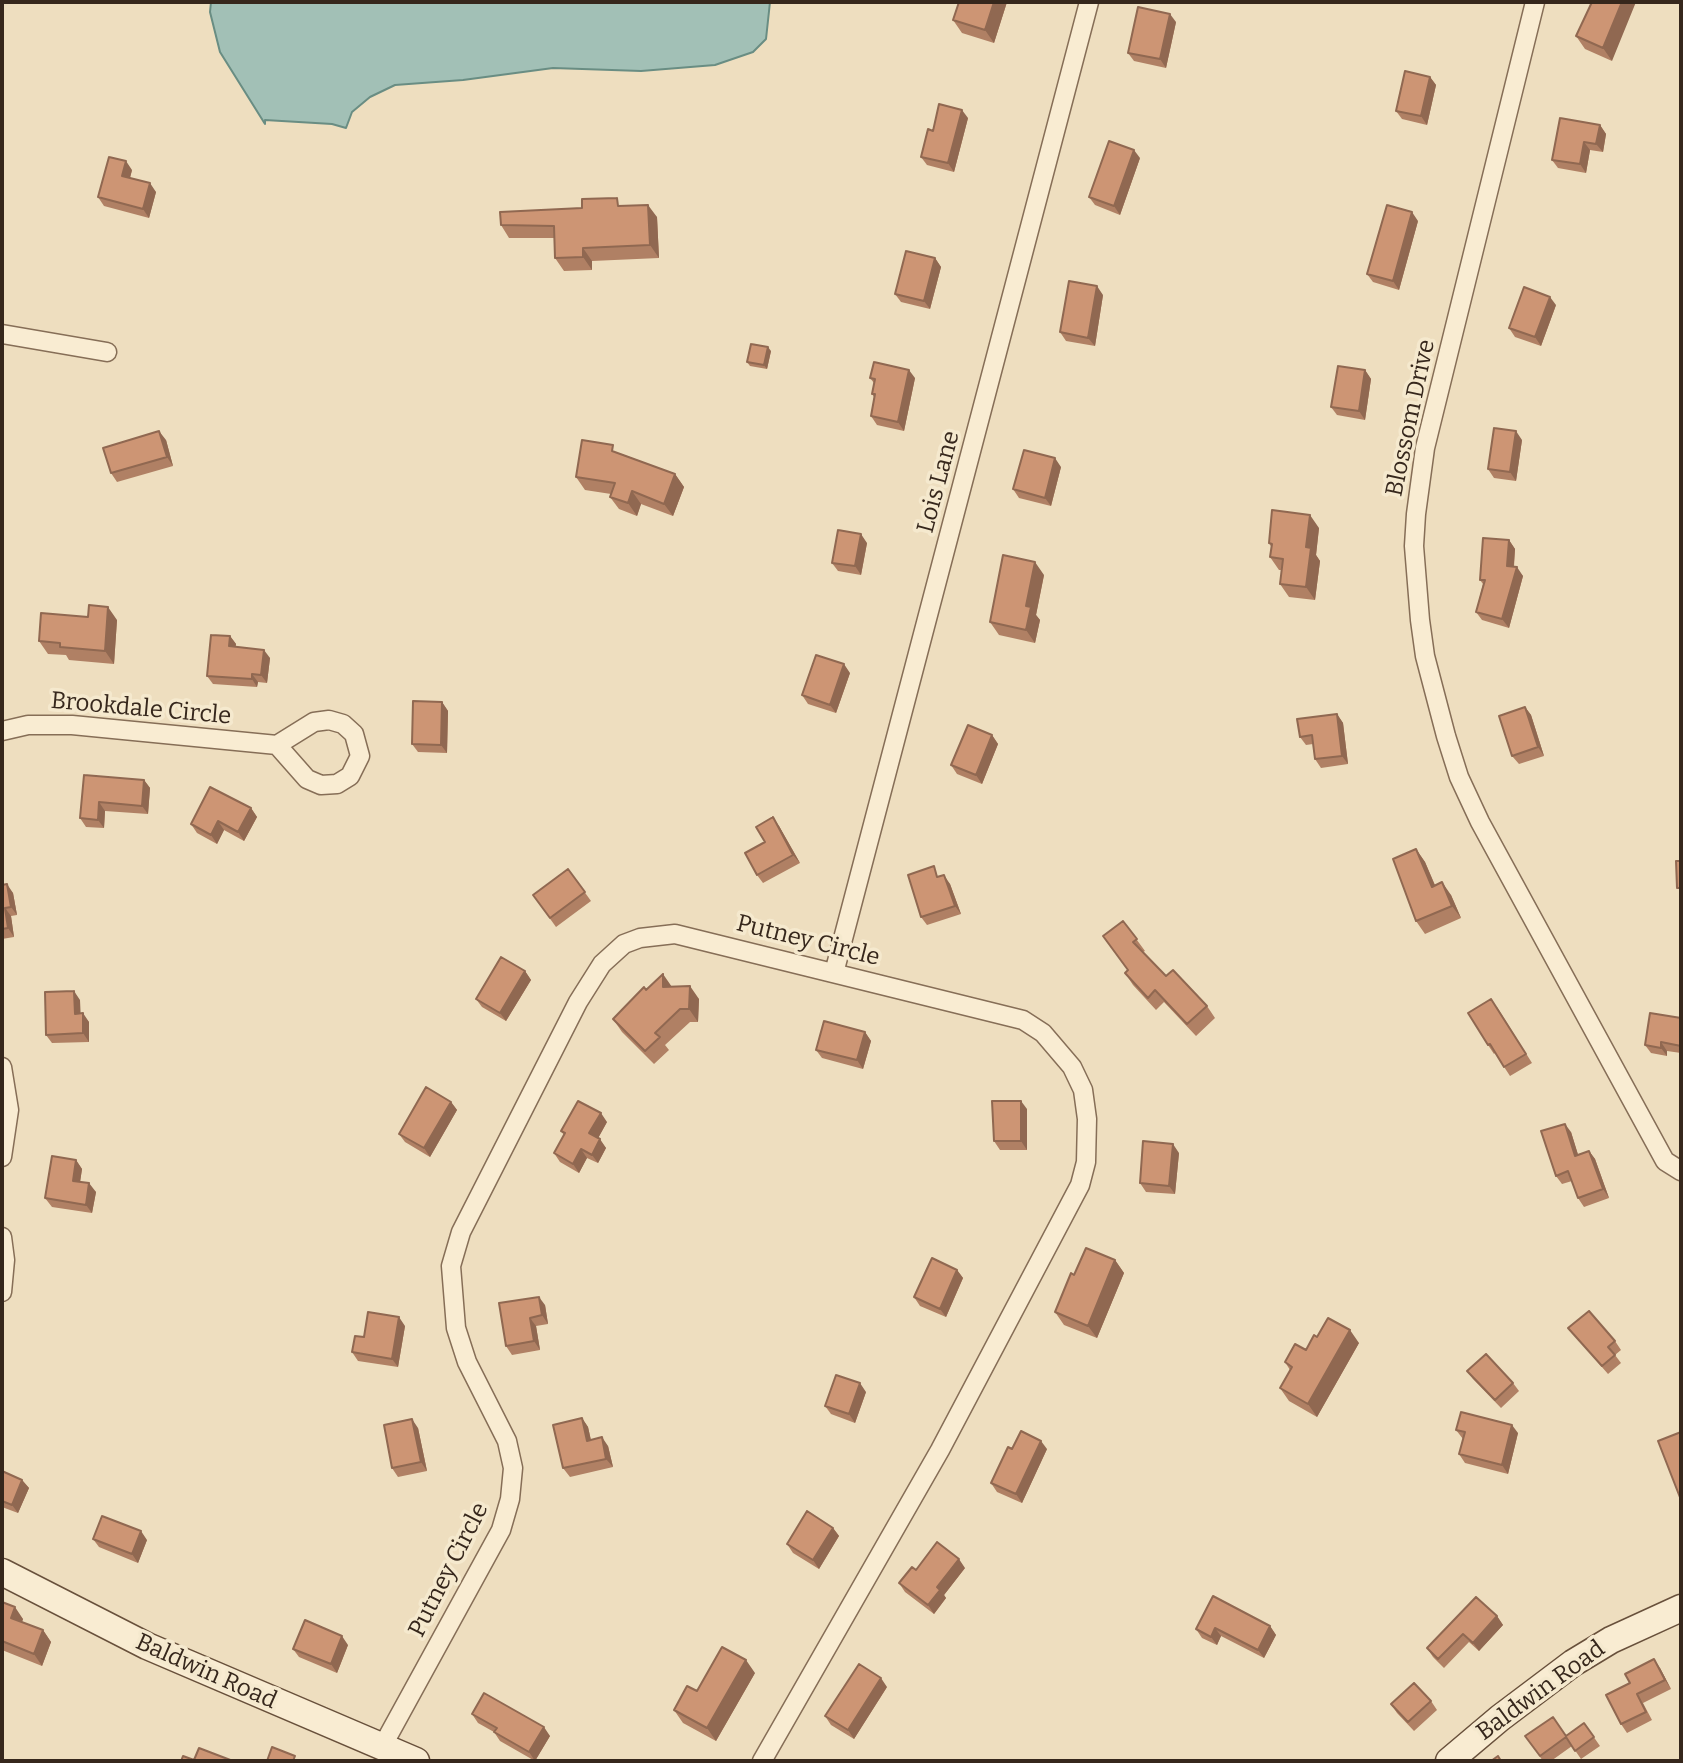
<!DOCTYPE html>
<style>
body{margin:0}
#map{position:relative;width:1683px;height:1763px;overflow:hidden;background:#eedebf;font-family:Bitter,serif}
canvas{display:block}
.frame{position:absolute;inset:0;border:4px solid #36271c;pointer-events:none}
</style>
<div id="map">
<canvas width="1683" height="1763"></canvas>
<div class="frame"></div>
</div>
<script>
const ctx = document.querySelector('canvas').getContext('2d');
ctx.lineJoin = 'round';
function fillPath(path, color) { ctx.fillStyle = color; ctx.fill(path, 'evenodd'); }
const shape = rows => new Path2D(rows.map(r => 'M' + r).join(''));
function stroke(path, color, width, dash) { ctx.strokeStyle = color; ctx.lineWidth = width; ctx.lineCap = dash ? 'butt' : 'round'; ctx.setLineDash(dash || []); ctx.stroke(path); }
function label(font, color, halo, rows, align = 'center') {
  ctx.font = font + ' Bitter,serif'; ctx.lineWidth = 7; ctx.setLineDash([]); ctx.textBaseline = 'middle'; ctx.strokeStyle = halo; ctx.fillStyle = color; for (const [text, x, y, turn = 0] of rows) {
    ctx.save(); ctx.translate(x, y); ctx.rotate((+turn || 0) * Math.PI / 180); ctx.textAlign = isNaN(turn) ? turn : align; if (halo) ctx.strokeText(text, 0, 0); ctx.fillText(text, 0, 0); ctx.restore();
  }
}
const water = shape([
 [211,2,770,2,766,39,753,52,715,65,641,71,553,68,463,80,395,85,370,97,352,112,346,128,332,124,265,120,265,124,220,52,210,12,211,2]
]);
const street = shape([
 [1535,2,1425,448,1416,514,1414,546,1420,620,1425,656,1446,736,1459,777,1480,822,1665,1161,1681,1171],
 [2,334,107,352],
 [2,731,28,725,72,725,277,745,314,722,329,720,343,724,354,734,360,756,350,776,337,784,321,785,307,779,277,745],
 [834,973,1089,2],
 [2,1067,9,1110,2,1157],
 [2,1237,5,1260,2,1292],
 [382,1747,501,1530,510,1499,513,1468,507,1441,467,1362,456,1328,451,1266,461,1232,578,1002,602,964,624,944,640,938,675,934,1023,1020,1043,1033,1072,1067,1083,1090,1087,1119,1086,1162,1080,1185,940,1450,762,1761]
]);
const secondary = shape([
 [2,1572,147,1646,416,1761],
 [1449,1761,1500,1718,1573,1663,1611,1640,1681,1608]
]);
const wall = shape([
 [959,2,1007,2,994,43,962,33,953,20],
 [1592,2,1612,61,1585,49,1576,36],
 [1176,22,1166,68,1134,61,1128,53],
 [1430,77,1436,85,1427,125,1402,119,1396,111],
 [968,118,954,172,927,165,921,157,933,131],
 [1600,125,1606,134,1603,152,1590,150,1586,173,1558,168,1552,160],
 [1140,158,1120,215,1095,205,1089,197],
 [132,170,130,178,156,192,149,218,104,206,98,197],
 [622,206,657,217,659,258,592,261,592,270,564,271,555,258,555,238,509,238,501,225],
 [1418,221,1399,290,1373,282,1367,274],
 [935,258,941,267,930,309,901,302,895,294],
 [1103,295,1095,346,1066,341,1060,332],
 [1556,305,1541,346,1515,337,1509,328],
 [771,351,767,369,750,366,747,362],
 [1365,370,1371,379,1365,420,1337,415,1331,407],
 [870,378,915,378,904,431,877,425,871,416,874,397,872,394,874,383],
 [166,440,173,466,117,482,111,473],
 [1522,440,1516,481,1494,478,1488,469],
 [619,453,675,474,684,487,673,516,641,504,637,516,619,509,610,497,611,494,585,490,576,477],
 [1061,467,1051,506,1019,498,1013,489],
 [1319,528,1316,555,1320,561,1315,600,1289,597,1280,584,1282,570,1279,570,1270,557,1272,548,1269,543],
 [1509,540,1515,549,1514,567,1523,576,1509,628,1482,620,1476,612,1483,584,1480,580],
 [867,543,861,575,838,571,832,563],
 [1044,575,1036,615,1040,620,1035,643,999,635,990,622],
 [117,620,114,664,69,660,66,655,48,654,39,641],
 [230,636,236,644,235,646,270,658,267,683,258,682,257,687,213,684,207,676],
 [850,673,836,713,808,704,802,695],
 [442,702,448,711,447,753,418,752,412,744],
 [1525,707,1531,715,1544,756,1519,764,1512,756],
 [1337,714,1343,723,1348,764,1321,768,1315,759,1313,744,1306,745,1300,737],
 [992,735,998,744,982,784,957,774,951,765],
 [84,775,144,780,150,788,148,814,105,811,104,828,86,827,80,818],
 [251,808,257,817,244,841,224,830,217,844,197,833,191,824],
 [779,826,800,863,763,883,757,875,765,842],
 [1416,849,1425,862,1435,885,1451,895,1461,918,1425,934,1416,921],
 [568,869,591,901,556,927,533,895],
 [940,876,950,884,961,914,927,925,921,917],
 [2,885,13,893,17,915,11,916,14,937,2,939],
 [1123,921,1145,951,1143,952,1166,976,1207,1006,1215,1018,1196,1036,1164,1002,1156,1010,1133,985,1125,973,1128,970],
 [525,971,531,980,506,1021,482,1007,476,999],
 [671,986,699,999,698,1022,690,1022,665,1045,669,1050,654,1064,622,1032,613,1019,646,990],
 [80,1000,80,1013,89,1022,89,1042,52,1043,46,1035],
 [1497,1007,1532,1063,1510,1076,1495,1053,1494,1054,1488,1045],
 [1681,1018,1681,1053,1667,1051,1667,1056,1651,1053,1645,1045],
 [865,1032,871,1041,863,1069,822,1058,816,1050],
 [451,1102,457,1110,430,1157,405,1142,399,1134],
 [1027,1109,1027,1150,1000,1150,994,1141],
 [607,1122,598,1138,606,1148,598,1163,587,1158,579,1173,560,1162,554,1153,564,1135,561,1131],
 [1571,1132,1578,1155,1589,1151,1595,1159,1609,1198,1584,1207,1578,1198,1572,1181,1562,1184,1556,1176],
 [1179,1153,1175,1194,1146,1192,1140,1183],
 [76,1160,82,1169,80,1182,96,1192,92,1213,52,1207,45,1198],
 [1115,1260,1124,1273,1097,1338,1064,1325,1055,1312,1074,1275],
 [957,1270,963,1278,946,1317,920,1306,914,1297],
 [499,1303,545,1305,548,1324,536,1326,540,1350,512,1355,506,1346],
 [405,1326,398,1367,358,1361,352,1352,364,1337],
 [1568,1328,1615,1341,1621,1350,1615,1355,1621,1363,1608,1374],
 [1317,1337,1359,1343,1317,1417,1289,1401,1280,1388,1290,1370,1285,1362,1306,1350],
 [1467,1371,1513,1383,1519,1391,1501,1408,1473,1379],
 [866,1392,855,1423,831,1414,825,1406],
 [582,1418,588,1427,591,1440,608,1446,613,1467,570,1477,563,1468],
 [418,1428,427,1471,398,1477,392,1468],
 [1456,1430,1518,1433,1508,1474,1465,1463,1459,1454,1463,1439],
 [1012,1449,1047,1449,1022,1503,997,1492,991,1483],
 [2,1471,22,1480,29,1488,18,1513,2,1507],
 [833,1528,839,1536,819,1569,793,1553,787,1544],
 [93,1539,147,1540,138,1563,99,1547],
 [965,1568,944,1595,946,1598,934,1614,905,1592,899,1583,916,1570],
 [2,1602,23,1619,22,1622,43,1630,51,1642,42,1666,2,1650],
 [1497,1616,1503,1625,1479,1651,1469,1642,1444,1668,1433,1657,1427,1648],
 [1270,1626,1276,1635,1264,1658,1221,1636,1217,1645,1202,1638,1196,1629],
 [348,1645,337,1673,299,1657,293,1649],
 [1660,1668,1671,1689,1643,1703,1652,1720,1627,1733,1621,1724,1606,1695],
 [755,1673,716,1741,683,1723,674,1710,697,1691],
 [887,1687,854,1739,831,1725,825,1716],
 [1431,1701,1437,1710,1414,1731,1397,1713,1391,1704],
 [472,1714,550,1736,535,1761,500,1741,494,1732,478,1723],
 [1584,1723,1600,1746,1581,1759,1572,1746,1551,1761,1543,1761,1525,1736,1566,1736]
]);
const shadedWall = shape([
 [994,2,1007,2,994,43,985,30],
 [1622,2,1636,2,1612,61,1603,48],
 [1170,14,1176,22,1166,68,1160,59],
 [1430,77,1436,85,1427,125,1421,116],
 [962,110,968,118,954,172,948,163],
 [1600,125,1606,134,1603,152,1596,144],
 [1584,142,1590,150,1586,173,1580,164],
 [1134,150,1140,158,1120,215,1114,206],
 [126,161,132,170,128,185,122,176],
 [150,183,156,192,149,218,143,209],
 [648,205,657,217,659,258,650,245],
 [1412,212,1418,221,1399,290,1393,281],
 [583,248,592,261,592,270,583,257],
 [935,258,941,267,930,309,924,301],
 [1097,286,1103,295,1095,346,1088,338],
 [1550,297,1556,305,1541,346,1535,337],
 [768,347,771,351,767,369,764,365],
 [909,370,915,378,904,431,898,422],
 [1365,370,1371,379,1365,420,1359,411],
 [159,431,166,440,173,466,167,457],
 [1516,431,1522,440,1516,481,1510,472],
 [1055,458,1061,467,1051,506,1045,498],
 [675,474,684,487,673,516,664,504],
 [632,491,641,504,637,516,628,503],
 [1310,515,1319,528,1316,555,1320,561,1315,600,1306,587,1306,547],
 [861,534,867,543,861,575,855,566],
 [1509,540,1515,549,1513,575,1507,566],
 [1035,562,1044,575,1036,615,1040,620,1035,643,1026,630,1026,606],
 [1517,567,1523,576,1509,628,1502,619],
 [108,607,117,620,114,664,105,651],
 [230,636,236,644,235,654,229,646],
 [264,650,270,658,267,683,261,675],
 [844,664,850,673,836,713,830,705],
 [252,674,258,682,257,687,252,679],
 [442,702,448,711,447,753,441,745],
 [1525,707,1531,715,1544,756,1538,747],
 [1337,714,1343,723,1348,764,1342,756],
 [992,735,998,744,982,784,976,775],
 [144,780,150,788,148,814,142,806],
 [99,802,105,811,104,828,98,820],
 [251,808,257,817,244,841,238,832],
 [773,817,779,826,800,863,793,855],
 [218,821,224,830,217,844,211,835],
 [1416,849,1425,862,1441,900,1432,887],
 [944,875,950,884,961,914,955,906],
 [1442,882,1451,895,1461,918,1452,906],
 [7,884,13,893,17,915,11,907],
 [5,908,11,916,14,937,8,928],
 [525,971,531,980,506,1021,500,1013],
 [663,974,672,987,663,987],
 [690,986,699,999,698,1022,689,1009],
 [74,991,80,1000,81,1022,75,1014],
 [83,1013,89,1022,89,1042,83,1033],
 [865,1032,871,1041,863,1069,857,1060],
 [1661,1042,1667,1051,1667,1056,1661,1048],
 [1021,1101,1027,1109,1027,1150,1021,1141],
 [451,1102,457,1110,430,1157,424,1148],
 [601,1113,607,1122,596,1142,589,1133],
 [1565,1124,1571,1132,1581,1164,1575,1156],
 [600,1139,606,1148,598,1163,592,1155],
 [1173,1144,1179,1153,1175,1194,1169,1186],
 [581,1149,587,1158,579,1173,573,1164],
 [1589,1151,1595,1159,1609,1198,1603,1189],
 [76,1160,82,1169,79,1189,73,1181],
 [89,1183,96,1192,92,1213,86,1205],
 [1115,1260,1124,1273,1097,1338,1088,1326],
 [957,1270,963,1278,946,1317,940,1309],
 [539,1297,545,1305,548,1324,542,1315],
 [399,1317,405,1326,398,1367,392,1359],
 [530,1318,536,1326,540,1350,534,1341],
 [1350,1330,1359,1343,1317,1417,1308,1404],
 [860,1383,866,1392,855,1423,849,1414],
 [582,1418,588,1427,593,1450,587,1441],
 [412,1419,418,1428,427,1471,421,1462],
 [1512,1425,1518,1433,1508,1474,1502,1465],
 [602,1437,608,1446,613,1467,606,1459],
 [1041,1441,1047,1449,1022,1503,1016,1494],
 [22,1480,29,1488,18,1513,12,1505],
 [833,1528,839,1536,819,1569,813,1560],
 [141,1531,147,1540,138,1563,132,1554],
 [959,1559,965,1568,944,1595,946,1598,934,1614,928,1605,937,1587],
 [15,1607,23,1619,19,1629,11,1618],
 [1497,1616,1503,1625,1479,1651,1473,1643],
 [1270,1626,1276,1635,1264,1658,1258,1650],
 [1215,1628,1221,1636,1217,1645,1211,1637],
 [43,1630,51,1642,42,1666,34,1654],
 [342,1636,348,1645,337,1673,331,1664],
 [1654,1659,1660,1668,1671,1689,1665,1680],
 [746,1660,755,1673,716,1741,707,1728],
 [881,1678,887,1687,854,1739,848,1730],
 [544,1727,550,1736,535,1761,529,1752]
]);
const building = shape([
 [959,2,994,2,985,30,953,20,959,2],
 [1592,2,1622,2,1603,48,1576,36,1592,2],
 [1138,7,1170,14,1160,59,1128,53,1138,7],
 [1405,71,1430,77,1421,116,1396,111,1405,71],
 [939,104,962,110,948,163,921,157,928,129,933,131,939,104],
 [1560,118,1600,125,1596,144,1584,142,1580,164,1552,160,1560,118],
 [1109,141,1134,150,1114,206,1089,197,1109,141],
 [109,157,126,161,122,176,150,183,143,209,98,197,109,157],
 [617,198,618,206,648,205,650,245,583,248,583,257,555,258,554,226,501,225,500,212,582,208,582,199,617,198],
 [1387,205,1412,212,1393,281,1367,274,1387,205],
 [906,251,935,258,924,301,895,294,906,251],
 [1069,281,1097,286,1088,338,1060,332,1069,281],
 [1524,287,1550,297,1535,337,1509,328,1524,287],
 [751,344,768,347,764,365,747,362,751,344],
 [874,362,909,370,898,422,871,416,875,394,872,394,875,379,870,378,874,362],
 [1338,366,1365,370,1359,411,1331,407,1338,366],
 [1494,428,1516,431,1510,472,1488,469,1494,428],
 [159,431,167,457,111,473,103,448,159,431],
 [582,440,613,445,612,451,675,474,664,504,632,491,628,503,610,497,615,483,576,477,582,440],
 [1024,450,1055,458,1045,498,1013,489,1024,450],
 [1272,510,1310,515,1306,547,1311,548,1306,587,1280,584,1283,559,1270,557,1272,544,1269,543,1272,510],
 [838,530,861,534,855,566,832,563,838,530],
 [1483,538,1509,540,1507,566,1517,567,1502,619,1476,612,1485,580,1480,580,1483,538],
 [1003,555,1035,562,1026,606,1031,607,1026,630,990,622,1003,555],
 [89,605,108,607,105,651,60,647,60,643,39,641,41,613,88,617,89,605],
 [211,635,230,636,229,646,264,650,261,675,252,674,252,679,207,676,211,635],
 [816,655,844,664,830,705,802,695,816,655],
 [413,701,442,702,441,745,412,744,413,701],
 [1525,707,1538,747,1512,756,1499,716,1525,707],
 [1337,714,1342,756,1315,759,1312,735,1300,737,1297,719,1337,714],
 [968,725,992,735,976,775,951,765,968,725],
 [84,775,144,780,142,806,99,802,98,820,80,818,84,775],
 [210,787,251,808,238,832,218,821,211,835,191,824,210,787],
 [773,817,793,855,757,875,745,853,765,842,756,827,773,817],
 [1416,849,1432,887,1442,882,1452,906,1416,921,1393,859,1416,849],
 [1676,861,1681,861,1681,888,1677,888,1676,861],
 [934,866,937,877,944,875,955,906,921,917,908,875,934,866],
 [568,869,585,892,550,918,533,895,568,869],
 [7,884,11,907,5,908,8,928,2,929,2,885,7,884],
 [1123,921,1137,939,1133,942,1166,976,1173,970,1207,1006,1187,1024,1155,990,1148,998,1125,973,1128,970,1103,936,1123,921],
 [501,957,525,971,500,1013,476,999,501,957],
 [663,974,663,987,690,986,689,1009,680,1009,655,1033,660,1037,645,1051,613,1019,644,987,646,990,663,974],
 [74,991,75,1014,83,1013,83,1033,46,1035,45,992,74,991],
 [1491,999,1526,1054,1504,1067,1490,1044,1488,1045,1468,1013,1491,999],
 [1650,1013,1681,1018,1681,1046,1661,1042,1661,1048,1645,1045,1650,1013],
 [824,1021,865,1032,857,1060,816,1050,824,1021],
 [426,1087,451,1102,424,1148,399,1134,426,1087],
 [578,1101,601,1113,589,1133,600,1139,592,1155,581,1149,573,1164,554,1153,565,1133,561,1131,578,1101],
 [992,1101,1021,1101,1021,1141,994,1141,992,1101],
 [1565,1124,1575,1156,1589,1151,1603,1189,1578,1198,1568,1171,1556,1176,1541,1131,1565,1124],
 [1143,1141,1173,1144,1169,1186,1140,1183,1143,1141],
 [52,1156,76,1160,73,1181,89,1183,86,1205,45,1198,52,1156],
 [1086,1248,1115,1260,1088,1326,1055,1312,1071,1273,1074,1275,1086,1248],
 [932,1258,957,1270,940,1309,914,1297,932,1258],
 [539,1297,542,1315,530,1318,534,1341,506,1346,499,1303,539,1297],
 [1589,1311,1615,1341,1608,1347,1615,1355,1602,1366,1568,1328,1589,1311],
 [368,1312,399,1317,392,1359,352,1352,355,1336,364,1337,368,1312],
 [1328,1318,1350,1330,1308,1404,1280,1388,1292,1367,1285,1362,1295,1344,1306,1350,1314,1335,1317,1337,1328,1318],
 [1486,1354,1513,1383,1495,1400,1467,1371,1486,1354],
 [836,1375,860,1383,849,1414,825,1406,836,1375],
 [1461,1412,1512,1425,1502,1465,1459,1454,1465,1432,1456,1430,1461,1412],
 [582,1418,587,1441,602,1437,606,1459,563,1468,553,1425,582,1418],
 [412,1419,421,1462,392,1468,384,1425,412,1419],
 [1021,1431,1041,1441,1016,1494,991,1483,1008,1447,1012,1449,1021,1431],
 [1681,1432,1681,1500,1658,1441,1681,1432],
 [2,1471,22,1480,12,1505,2,1501,2,1471],
 [807,1511,833,1528,813,1560,787,1544,807,1511],
 [102,1516,141,1531,132,1554,93,1539,102,1516],
 [937,1542,959,1559,937,1587,940,1590,928,1605,899,1583,912,1567,916,1570,937,1542],
 [1213,1596,1270,1626,1258,1650,1215,1628,1211,1637,1196,1629,1213,1596],
 [1476,1597,1497,1616,1473,1643,1463,1634,1438,1659,1427,1648,1476,1597],
 [2,1602,15,1607,11,1618,43,1630,34,1654,2,1641,2,1602],
 [305,1620,342,1636,331,1664,293,1649,305,1620],
 [722,1647,746,1660,707,1728,674,1710,687,1686,697,1691,722,1647],
 [1654,1659,1665,1680,1637,1694,1646,1712,1621,1724,1606,1695,1630,1683,1625,1674,1654,1659],
 [859,1664,881,1678,848,1730,825,1716,859,1664],
 [1414,1683,1431,1701,1408,1722,1391,1704,1414,1683],
 [484,1693,544,1727,529,1752,494,1732,497,1728,472,1714,484,1693],
 [1553,1717,1566,1736,1584,1723,1594,1737,1575,1751,1566,1737,1540,1756,1525,1736,1553,1717],
 [272,1747,295,1756,293,1761,267,1761,272,1747],
 [199,1748,233,1761,181,1761,183,1756,194,1760,199,1748],
 [1498,1756,1501,1761,1491,1761,1498,1756]
]);
const streetNames = [
 ["Blossom Drive",1411,418,-78],
 ["Lois Lane",939,482,-75],
 ["Brookdale Circle",141,709,5],
 ["Putney Circle",808,941,14],
 ["Putney Circle",449,1570,-63],
 ["Baldwin Road",206,1672,24],
 ["Baldwin Road",1541,1691,-36]
];
fillPath(water, '#a2c0b6');
stroke(water, '#698d83', 2);
stroke(street, '#866e57', 21);
stroke(secondary, '#68503b', 29);
stroke(street, '#f9ecd2', 18);
stroke(secondary, '#f9ecd2', 26);
fillPath(wall, '#b08064');
fillPath(shadedWall, '#906851');
fillPath(building, '#cd9574');
stroke(building, '#906851', 2);
label('24px', '#36271c', '#f5e9ce', streetNames);
</script>
